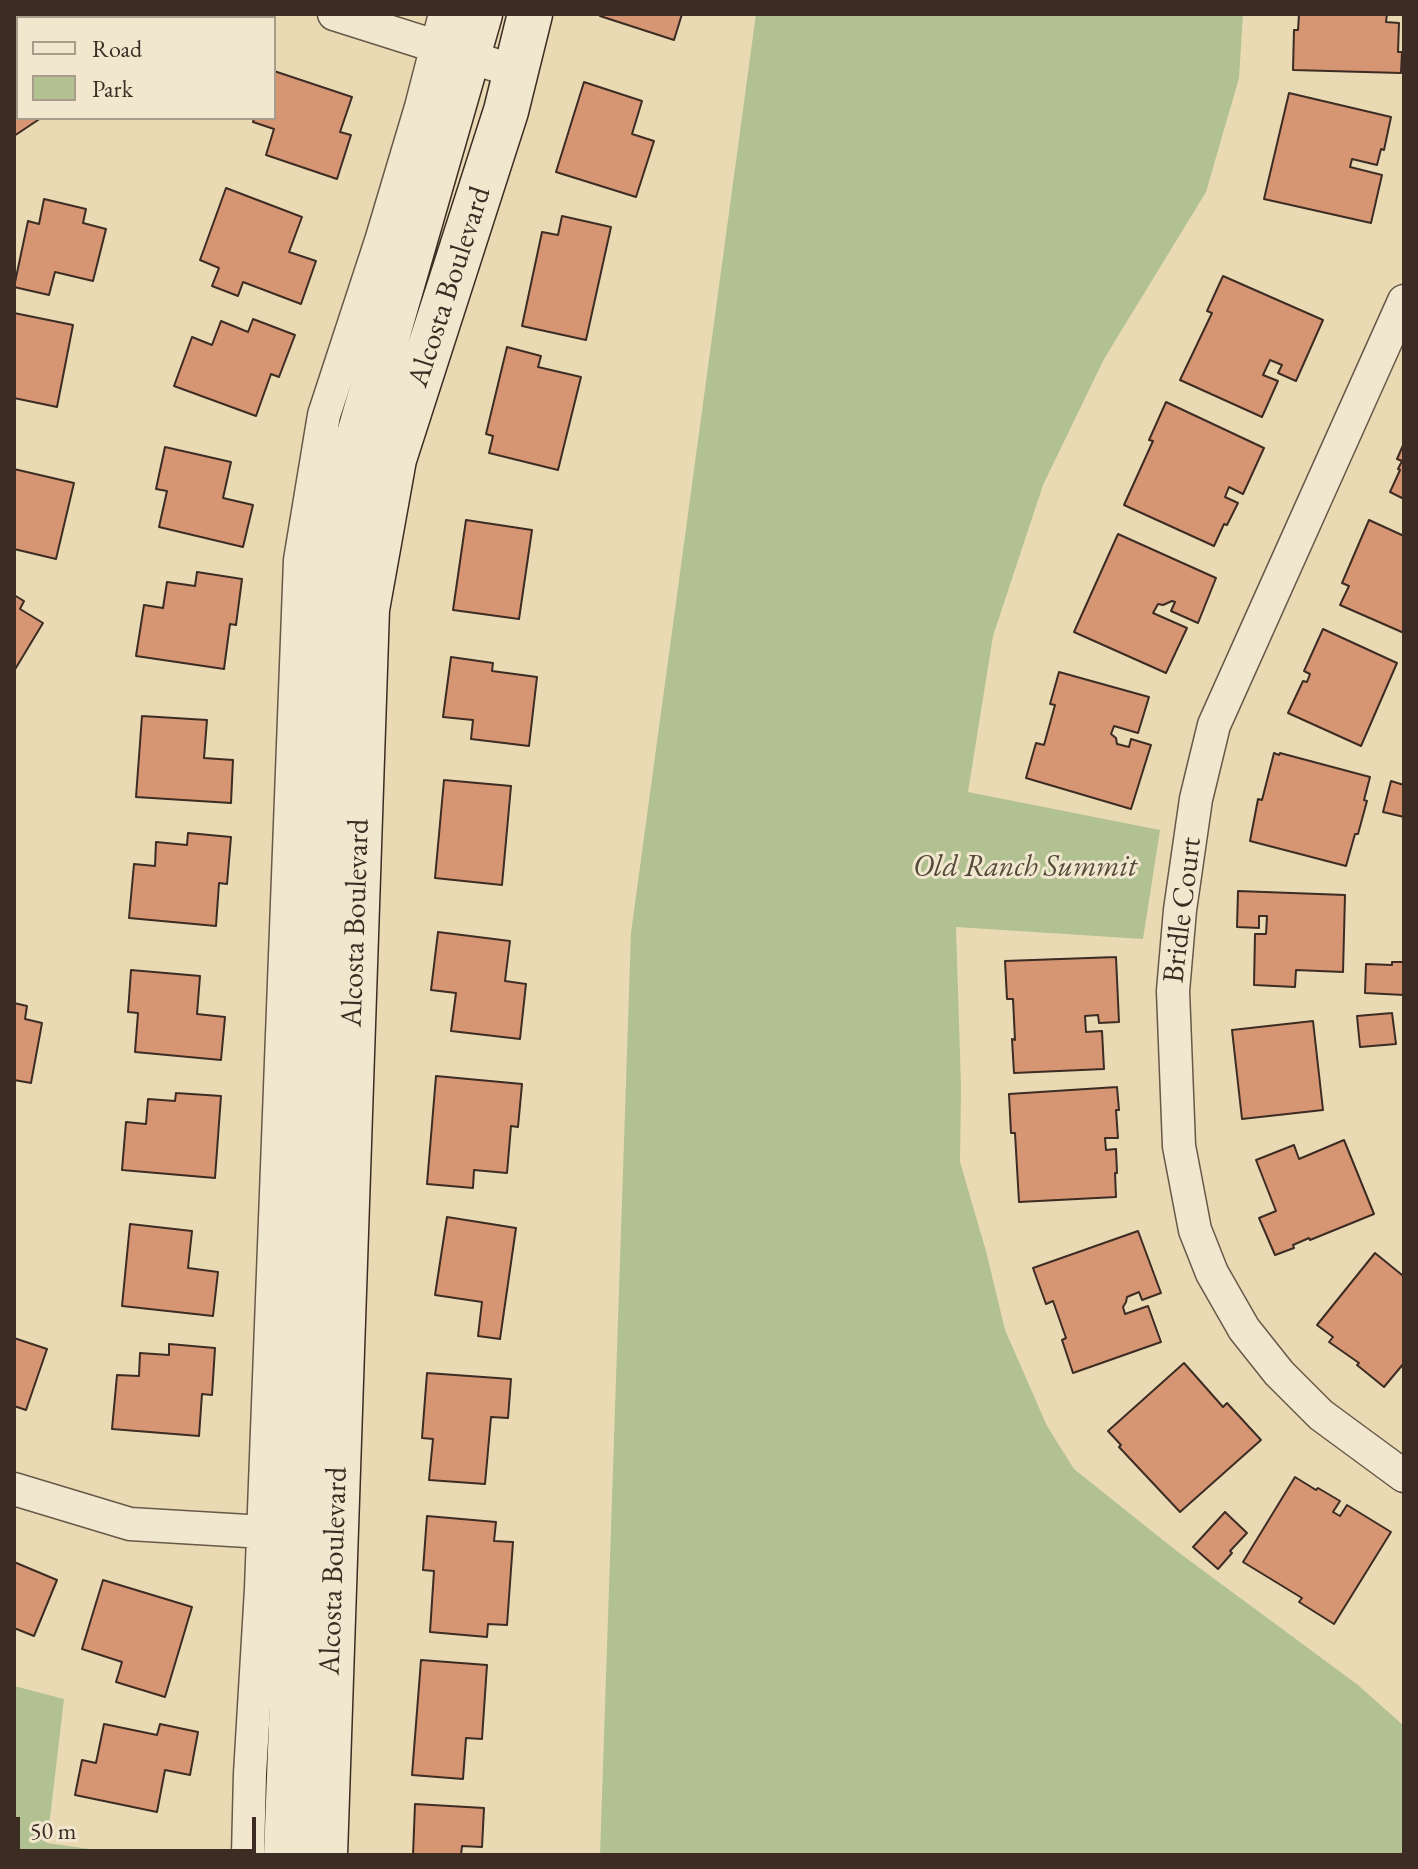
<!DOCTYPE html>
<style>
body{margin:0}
#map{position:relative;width:1418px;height:1869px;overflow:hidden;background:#e9dab4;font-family:"EB Garamond",serif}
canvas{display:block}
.frame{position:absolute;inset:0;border:16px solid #3c2c24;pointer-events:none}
.legend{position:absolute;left:16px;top:16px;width:260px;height:104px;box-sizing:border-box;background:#f1e7ce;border:2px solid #a99c8a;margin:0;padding:10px 14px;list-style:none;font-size:24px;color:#3c2c24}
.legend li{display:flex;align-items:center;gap:16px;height:40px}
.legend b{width:40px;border:2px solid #a99c8a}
.scale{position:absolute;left:16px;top:1817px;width:240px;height:36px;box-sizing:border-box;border:4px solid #3c2c24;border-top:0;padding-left:10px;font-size:24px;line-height:28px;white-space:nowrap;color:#3c2c24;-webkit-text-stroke:6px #f1e7ce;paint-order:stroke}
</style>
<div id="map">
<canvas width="1418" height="1869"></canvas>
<div class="frame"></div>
<ul class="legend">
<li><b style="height:10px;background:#f1e7ce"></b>Road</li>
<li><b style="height:22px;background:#b1c191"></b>Park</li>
</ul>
<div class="scale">50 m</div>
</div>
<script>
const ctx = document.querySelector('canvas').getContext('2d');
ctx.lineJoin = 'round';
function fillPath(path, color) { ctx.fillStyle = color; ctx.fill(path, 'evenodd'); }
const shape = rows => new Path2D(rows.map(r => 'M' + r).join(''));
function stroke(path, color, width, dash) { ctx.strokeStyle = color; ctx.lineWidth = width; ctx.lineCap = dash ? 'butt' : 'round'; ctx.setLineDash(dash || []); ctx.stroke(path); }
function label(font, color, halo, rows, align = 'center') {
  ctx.font = font + ' "EB Garamond",serif'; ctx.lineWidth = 6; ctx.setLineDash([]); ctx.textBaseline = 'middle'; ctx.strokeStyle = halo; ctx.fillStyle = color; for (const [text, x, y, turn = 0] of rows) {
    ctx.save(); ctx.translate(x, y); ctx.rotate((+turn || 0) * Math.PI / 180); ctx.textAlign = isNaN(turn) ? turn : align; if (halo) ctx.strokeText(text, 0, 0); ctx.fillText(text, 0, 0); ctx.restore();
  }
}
const green = shape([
 [756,14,1243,14,1239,78,1206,192,1104,359,1043,485,993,636,968,792,1160,830,1143,939,956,927,961,1087,960,1162,986,1251,1005,1330,1047,1426,1074,1469,1178,1552,1358,1685,1404,1726,1404,1855,600,1855,631,933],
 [14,1686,64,1699,47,1843,132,1855,14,1855]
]);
const building = shape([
 [601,14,682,14,674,40,600,16,601,14],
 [1299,14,1387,14,1386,22,1399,23,1398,52,1402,52,1401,73,1293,70,1294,30,1298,30,1299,14],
 [14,55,18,60,18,118,41,118,14,136,14,55],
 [274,71,352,97,340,132,351,135,337,179,266,155,274,129,253,122,254,118,274,118,274,71],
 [584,82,642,101,632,134,654,141,636,197,556,172,584,82],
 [1289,93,1391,117,1384,150,1381,149,1377,165,1352,159,1350,167,1382,175,1371,223,1264,199,1289,93],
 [226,188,302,217,289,252,316,261,301,304,243,282,238,296,212,286,219,268,200,260,226,188],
 [44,199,86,209,83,223,106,229,93,281,55,272,49,295,14,287,28,221,39,224,44,199],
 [562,216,611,227,586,340,522,326,542,232,558,235,562,216],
 [1223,276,1323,320,1296,381,1278,373,1282,365,1270,360,1263,375,1278,381,1262,417,1180,380,1212,313,1207,311,1223,276],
 [14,313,73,325,57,407,14,398,14,313],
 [253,319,295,335,279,377,271,374,256,416,174,386,192,337,212,345,221,321,248,332,253,319],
 [507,347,541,356,538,367,581,377,558,470,489,453,493,436,486,434,507,347],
 [1166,402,1264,448,1243,494,1229,487,1225,497,1238,503,1227,525,1224,524,1214,546,1124,505,1153,441,1149,440,1166,402],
 [1404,443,1404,499,1390,492,1400,470,1398,469,1402,461,1397,459,1404,443],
 [165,447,231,462,223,498,253,505,243,547,159,527,167,491,156,489,165,447],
 [14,469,74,483,56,559,14,549,14,469],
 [466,520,532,530,519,619,453,610,466,520],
 [1369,520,1404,536,1404,633,1340,605,1349,586,1342,583,1369,520],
 [1118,534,1216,578,1198,623,1171,611,1175,602,1172,601,1163,605,1158,604,1153,613,1187,628,1166,673,1074,632,1118,534],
 [197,572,242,579,236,625,230,624,224,669,136,656,144,605,163,608,167,582,195,586,197,572],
 [14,595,24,601,20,609,43,623,14,671,14,595],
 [1323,629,1397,663,1361,746,1288,713,1303,681,1307,682,1310,674,1304,671,1323,629],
 [451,657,493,663,492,671,537,677,529,746,471,739,473,720,443,717,451,657],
 [1059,672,1149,697,1138,733,1114,726,1111,734,1116,738,1117,744,1129,747,1131,739,1151,745,1131,809,1026,778,1036,743,1044,745,1055,705,1050,704,1059,672],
 [142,716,207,720,204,758,233,760,231,803,136,797,142,716],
 [1274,753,1279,755,1280,753,1370,777,1364,800,1367,801,1358,834,1355,834,1346,866,1250,841,1258,799,1262,800,1274,753],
 [444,780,511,786,502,885,435,878,444,780],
 [1391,781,1404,785,1404,817,1383,812,1391,781],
 [188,833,231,837,227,884,219,883,216,926,129,918,134,864,155,866,156,842,187,845,188,833],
 [1238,891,1345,895,1343,972,1296,970,1295,987,1254,985,1255,934,1266,934,1267,916,1259,916,1259,928,1237,927,1238,891],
 [438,932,510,941,505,981,526,984,520,1039,451,1031,456,993,431,990,438,932],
 [1116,957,1119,1022,1099,1023,1098,1015,1085,1016,1086,1032,1102,1031,1104,1069,1014,1073,1012,1039,1015,1040,1013,999,1007,999,1005,961,1116,957],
 [1392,962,1404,962,1404,995,1365,993,1366,964,1392,965,1392,962],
 [131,970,200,976,197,1014,225,1017,221,1060,135,1052,138,1013,128,1012,131,970],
 [14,1003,27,1006,25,1019,42,1023,31,1083,14,1080,14,1003],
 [1392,1013,1396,1044,1360,1047,1357,1016,1392,1013],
 [1313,1021,1323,1110,1242,1119,1232,1030,1313,1021],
 [436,1076,522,1084,518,1127,511,1126,507,1173,474,1170,473,1188,427,1184,436,1076],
 [1117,1087,1119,1110,1116,1110,1118,1138,1105,1138,1106,1150,1116,1149,1117,1173,1115,1173,1116,1197,1019,1202,1015,1133,1011,1133,1009,1094,1117,1087],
 [176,1093,221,1096,215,1178,122,1170,126,1122,146,1124,148,1099,175,1101,176,1093],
 [1344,1140,1374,1214,1310,1240,1309,1238,1293,1245,1294,1248,1275,1255,1259,1218,1276,1211,1256,1160,1294,1145,1299,1159,1344,1140],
 [447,1217,516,1228,500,1339,478,1336,482,1302,435,1295,447,1217],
 [130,1224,192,1231,188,1268,218,1272,213,1316,122,1306,130,1224],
 [1138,1231,1161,1293,1142,1300,1139,1292,1127,1297,1126,1302,1123,1307,1125,1314,1148,1306,1161,1342,1073,1373,1062,1340,1066,1338,1053,1301,1046,1304,1033,1268,1138,1231],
 [1375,1253,1402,1275,1404,1274,1404,1363,1384,1387,1357,1365,1359,1363,1329,1342,1333,1337,1317,1325,1375,1253],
 [14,1338,47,1349,26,1410,14,1406,14,1338],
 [169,1344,215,1348,212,1395,202,1394,199,1436,112,1429,117,1375,139,1376,140,1353,169,1355,169,1344],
 [1184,1363,1223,1407,1227,1403,1261,1440,1180,1512,1119,1447,1121,1445,1108,1431,1184,1363],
 [427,1373,511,1379,508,1418,491,1417,485,1484,429,1480,433,1439,422,1438,427,1373],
 [1295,1477,1316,1490,1318,1488,1340,1501,1333,1512,1340,1516,1347,1505,1391,1532,1334,1624,1299,1602,1302,1598,1243,1562,1295,1477],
 [1225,1512,1247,1533,1230,1551,1232,1553,1218,1569,1193,1547,1225,1512],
 [427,1516,496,1522,494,1541,513,1542,507,1625,488,1624,487,1637,430,1632,434,1571,423,1570,427,1516],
 [14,1562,57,1580,34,1636,14,1628,14,1562],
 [103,1580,192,1607,165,1697,116,1682,122,1662,82,1649,103,1580],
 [421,1660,487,1665,482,1739,466,1738,463,1779,412,1775,421,1660],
 [104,1724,157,1735,160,1724,198,1732,190,1775,165,1770,157,1812,75,1795,82,1760,96,1763,104,1724],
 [415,1804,484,1808,482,1847,462,1846,461,1855,413,1855,415,1804]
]);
const street = shape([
 [334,14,517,72],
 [1404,301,1214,725,1196,799,1180,910,1173,991,1179,1146,1195,1230,1212,1273,1244,1329,1279,1373,1321,1415,1404,1476],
 [14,1489,130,1524,281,1533],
 [248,1855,250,1774,261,1589,300,560,324,415,381,241,421,107,445,14]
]);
const secondary = shape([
 [286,1855,335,572,356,445,480,14],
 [325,1855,367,609,394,459,506,111,530,14]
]);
const streetNames = [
 ["Alcosta Boulevard",450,287,-72],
 ["Bridle Court",1183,910,-83],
 ["Alcosta Boulevard",356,923,-88],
 ["Alcosta Boulevard",334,1571,-88]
];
const parkNames = [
 ["Old Ranch Summit",1025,868]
];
fillPath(green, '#b1c191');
fillPath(building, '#d69673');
stroke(building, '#3c2c24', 2);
stroke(street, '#675848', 35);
stroke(secondary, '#3c2c24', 47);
stroke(street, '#f1e7ce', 32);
stroke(secondary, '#f1e7ce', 44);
label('30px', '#3c2c24', '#f1e7ce', streetNames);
label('italic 30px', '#534a3a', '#f1e7ce', parkNames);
</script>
